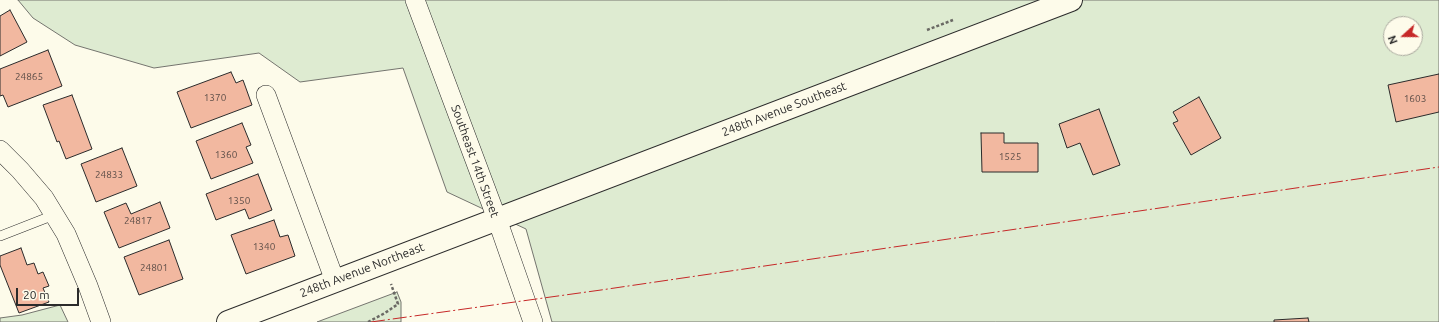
<!DOCTYPE html>
<style>
body{margin:0}
#map{position:relative;width:1439px;height:322px;overflow:hidden;background:#fdfbea;font-family:Ubuntu,sans-serif}
canvas{display:block}
.north{position:absolute;left:1383px;top:16px;width:40px;height:40px;box-sizing:border-box;background:#fdfbea;border:1px solid #a9a89e;border-radius:50%;rotate:249deg;font-size:11px;font-weight:700;line-height:16px;text-align:center;color:#2b2b2b}
.north::after{content:'';display:block;margin:auto;width:14px;height:18px;background:#c62828;clip-path:polygon(50% 0,100% 100%,50% 72%,0 100%)}
.scale{position:absolute;left:16px;top:288px;width:63px;height:18px;box-sizing:border-box;border:2px solid #2b2b2b;border-top:0;padding-left:5px;font-size:12px;line-height:14px;white-space:nowrap;color:#2b2b2b;-webkit-text-stroke:3px #fdfbea;paint-order:stroke}
</style>
<div id="map">
<canvas width="1439" height="322"></canvas>
<div class="north">N</div>
<div class="scale">20 m</div>
</div>
<script>
const ctx = document.querySelector('canvas').getContext('2d');
ctx.lineJoin = 'round';
function fillPath(path, color) { ctx.fillStyle = color; ctx.fill(path, 'evenodd'); }
const shape = rows => new Path2D(rows.map(r => 'M' + r).join(''));
function stroke(path, color, width, dash) { ctx.strokeStyle = color; ctx.lineWidth = width; ctx.lineCap = dash ? 'butt' : 'round'; ctx.setLineDash(dash || []); ctx.stroke(path); }
function label(font, color, halo, rows, align = 'center') {
  ctx.font = font + ' Ubuntu,sans-serif'; ctx.lineWidth = 3; ctx.setLineDash([]); ctx.textBaseline = 'middle'; ctx.strokeStyle = halo; ctx.fillStyle = color; for (const [text, x, y, turn = 0] of rows) {
    ctx.save(); ctx.translate(x, y); ctx.rotate((+turn || 0) * Math.PI / 180); ctx.textAlign = isNaN(turn) ? turn : align; if (halo) ctx.strokeText(text, 0, 0); ctx.fillText(text, 0, 0); ctx.restore();
  }
}
const green = shape([
 [18,0,1439,0,1439,322,552,322,526,229,447,192,403,68,300,82,259,53,154,68,75,45,33,18,18,0],
 [1391,24,1415,24,1415,48,1391,48,1391,24],
 [397,292,401,302,401,322,317,322,397,292],
 [60,305,68,322,0,322,0,318,22,315,60,305]
]);
const building = shape([
 [10,10,27,42,0,56,0,16,10,10],
 [48,50,62,86,8,107,3,95,0,96,0,69,48,50],
 [231,72,236,83,243,80,252,105,191,128,177,92,231,72],
 [1439,74,1439,112,1396,122,1388,85,1439,74],
 [72,95,92,149,66,159,59,141,57,142,43,105,72,95],
 [1199,97,1221,138,1191,155,1173,123,1178,121,1173,112,1199,97],
 [1099,109,1120,165,1093,175,1080,143,1067,148,1059,124,1099,109],
 [242,123,251,145,246,147,253,163,211,179,196,141,242,123],
 [981,133,1004,133,1004,143,1038,143,1038,172,982,172,981,133],
 [122,148,137,186,96,202,81,164,122,148],
 [258,174,272,210,249,219,245,209,216,220,206,194,258,174],
 [160,202,170,228,119,248,104,212,126,203,131,214,160,202],
 [274,220,280,237,288,235,295,256,246,274,231,235,274,220],
 [169,240,183,279,139,295,124,257,169,240],
 [21,248,27,265,34,263,38,274,43,272,49,286,43,288,49,302,19,313,0,265,0,256,21,248],
 [1308,318,1309,322,1274,322,1274,320,1308,318]
]);
const path = shape([
 [927,30,953,20],
 [368,322,385,313,398,304,391,284]
]);
const lane = shape([
 [0,236,54,215]
]);
const street = shape([
 [415,0,497,219,533,322],
 [266,95,335,281],
 [0,150,20,170,44,198,66,234,88,286,101,322]
]);
const secondary = shape([
 [228,322,1071,0]
]);
const power = shape([
 [371,322,601,290,1439,167]
]);
const numberNames = [
 ["24865",29,77],
 ["1370",215,98],
 ["1603",1415,99],
 ["1360",226,155],
 ["1525",1010,157],
 ["24833",109,175],
 ["1350",239,201],
 ["24817",138,221],
 ["1340",264,247],
 ["24801",154,268]
];
const streetNames = [
 ["248th Avenue Southeast",784,109,-21],
 ["Southeast 14th Street",475,161,70],
 ["248th Avenue Northeast",362,270,-21]
];
fillPath(green, '#deebd1');
stroke(green, '#74746e', 1);
fillPath(building, '#f2b8a0');
stroke(building, '#2b2b2b', 1);
stroke(lane, '#2b2b2b', 10);
stroke(street, '#2b2b2b', 20);
stroke(secondary, '#2b2b2b', 24);
stroke(path, '#6a6964', 2.5, [3, 2]);
stroke(lane, '#fdfbea', 9);
stroke(street, '#fdfbea', 19);
stroke(secondary, '#fdfbea', 22);
stroke(power, '#c62828', 1, [14, 3, 2, 3]);
label('10px', '#5d4e48', null, numberNames);
label('12px', '#2b2b2b', '#fdfbea', streetNames);
</script>
